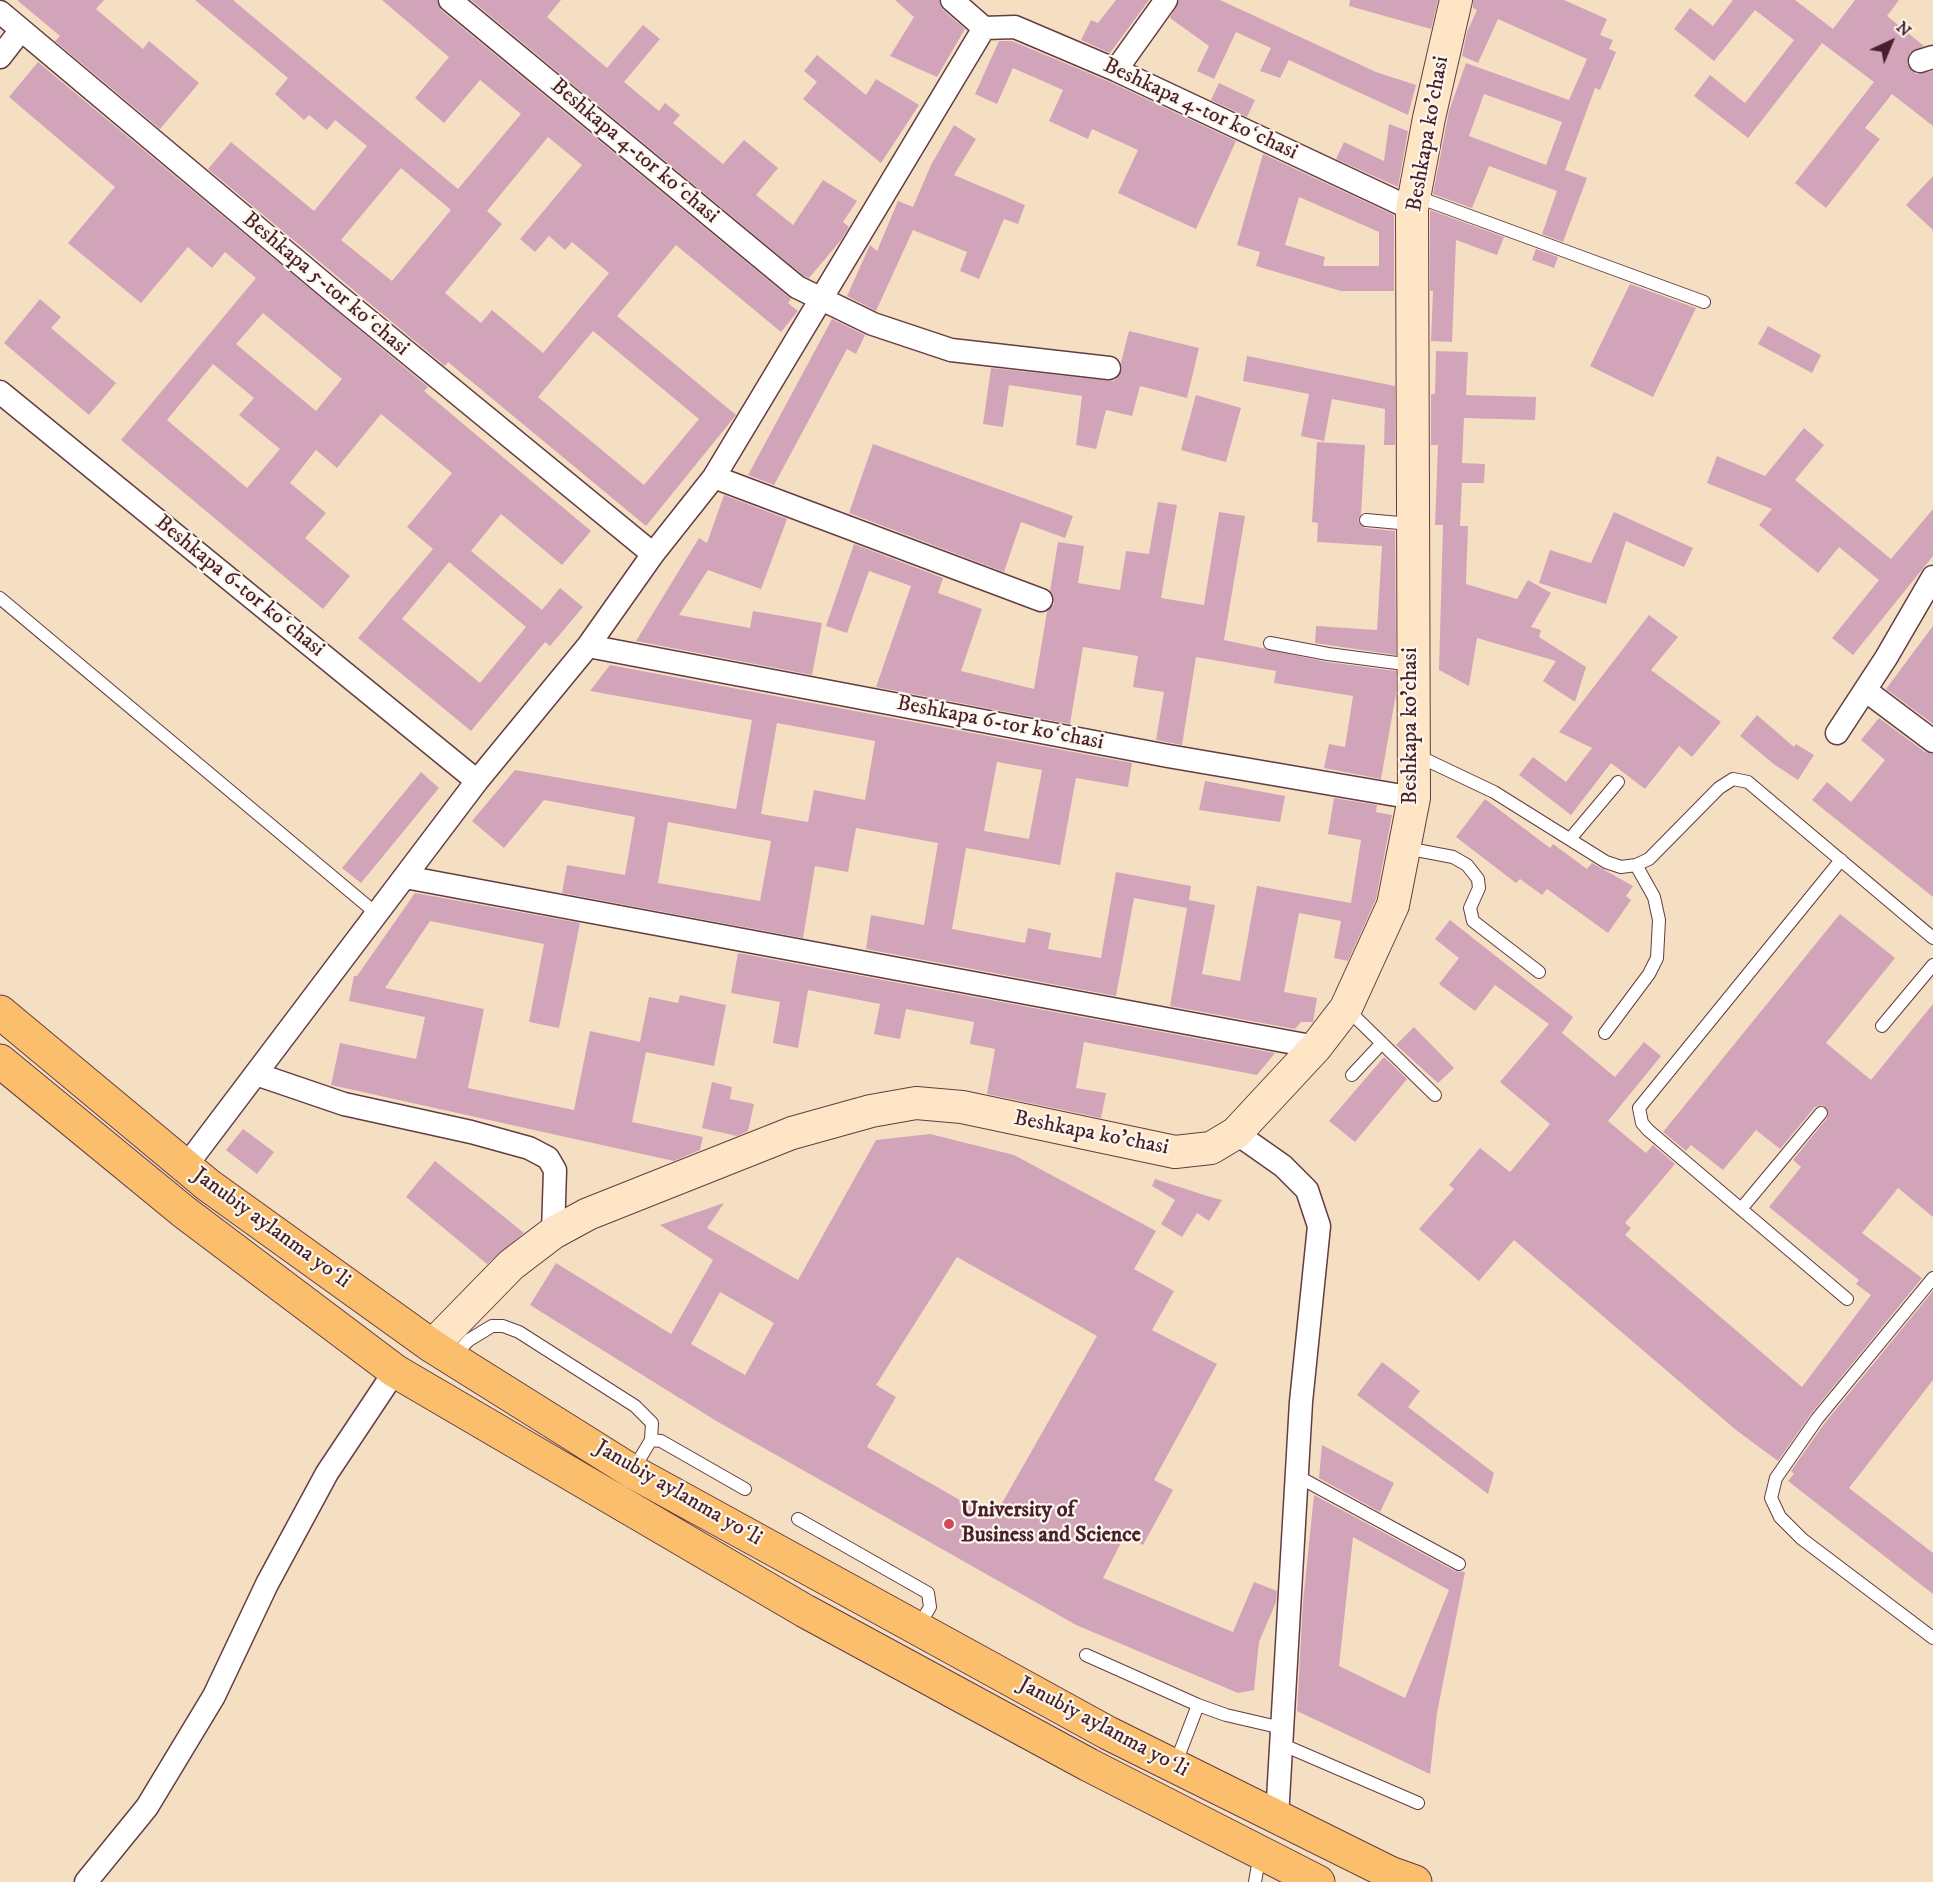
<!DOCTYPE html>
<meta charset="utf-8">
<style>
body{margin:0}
#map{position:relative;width:1933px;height:1882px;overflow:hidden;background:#f5dfc3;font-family:"IM FELL DW Pica",serif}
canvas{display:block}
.north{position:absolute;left:1861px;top:12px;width:60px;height:60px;-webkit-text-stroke:4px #fbf7ec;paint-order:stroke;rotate:44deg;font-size:16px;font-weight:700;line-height:24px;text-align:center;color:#4a1f2b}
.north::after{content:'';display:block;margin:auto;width:21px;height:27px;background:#4a1f2b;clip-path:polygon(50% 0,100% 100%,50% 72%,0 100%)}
</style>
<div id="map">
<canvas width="1933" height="1882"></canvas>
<div class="north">N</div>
</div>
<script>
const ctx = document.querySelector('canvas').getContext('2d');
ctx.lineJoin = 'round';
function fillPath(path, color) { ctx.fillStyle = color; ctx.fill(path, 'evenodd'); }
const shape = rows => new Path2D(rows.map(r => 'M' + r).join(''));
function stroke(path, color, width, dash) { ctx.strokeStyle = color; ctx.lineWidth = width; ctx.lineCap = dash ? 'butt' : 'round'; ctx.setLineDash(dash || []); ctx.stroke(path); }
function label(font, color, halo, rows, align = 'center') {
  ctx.font = font + ' "IM FELL DW Pica",serif'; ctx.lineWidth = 4.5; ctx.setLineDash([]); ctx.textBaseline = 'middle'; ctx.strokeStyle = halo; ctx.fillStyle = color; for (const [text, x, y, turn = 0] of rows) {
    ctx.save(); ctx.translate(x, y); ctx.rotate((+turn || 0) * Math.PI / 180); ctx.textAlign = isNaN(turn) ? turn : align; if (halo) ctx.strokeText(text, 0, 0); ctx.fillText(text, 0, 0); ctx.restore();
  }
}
const building = shape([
 [17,0,104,0,96,9,143,49,149,41,199,83,160,129,55,41,60,36],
 [195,0,233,0,458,189,521,114,480,80,444,123,415,98,449,57,382,0,437,0,441,10,791,299,788,303,798,311,781,332,676,245,617,316,736,415,646,526,448,362,445,366,208,169,231,142,314,211,367,146,335,120,327,130,309,115,304,120,275,94,288,78],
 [548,137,582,165,520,239,535,252,549,236,565,250,572,242,609,273,543,353,492,310,481,323,445,293,502,224,487,211],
 [401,168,451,210,392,281,341,240],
 [593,331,699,419,644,485,538,397],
 [471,0,561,0,547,17,607,68,643,25,660,39,624,82,659,111,665,103,680,115,673,123,723,164,744,140,778,168,756,195,793,225,823,180,857,201,843,222,849,227,841,240,809,278,804,276],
 [895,0,939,0,943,10,965,29,937,77,890,56,914,17],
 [1116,0,1149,0,1110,53,1081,40,1091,20,1098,23],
 [1179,0,1220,0,1376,72,1416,85,1408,115,1289,60,1280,78,1260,71,1271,48,1236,32,1214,79,1197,71,1209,46,1170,18],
 [1350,0,1438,0,1431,29,1349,6],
 [1473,0,1564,0,1607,19,1600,35,1613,40,1609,49,1616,52,1600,90,1595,88,1565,170,1587,178,1563,242,1542,234,1557,191,1489,166,1472,208,1433,194,1449,111,1466,63,1569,100,1587,59,1498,19,1478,63,1462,56,1467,32,1477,10,1473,8],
 [1484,94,1562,122,1546,165,1469,136],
 [1733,0,1795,0,1833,29,1855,0,1899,0,1887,16,1924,46,1910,52,1907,64,1916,74,1933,71,1933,126,1892,94,1865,128,1880,139,1826,208,1795,183,1874,82,1822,43,1748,138,1694,96,1710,75,1745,103,1794,40,1755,10,1714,61,1674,29,1690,8,1713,26],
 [999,41,1012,41,1110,82,1236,141,1196,229,1118,193,1138,150,1092,129,1088,139,1049,121,1063,90,1013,68,997,104,975,94],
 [817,55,866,95,876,79,919,105,881,163,803,99,817,82,804,71],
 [38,62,428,387,424,391,591,531,562,565,501,514,471,551,542,610,560,588,583,607,550,646,545,642,471,731,358,638,433,549,407,527,452,473,398,428,381,414,337,468,316,450,290,483,326,513,305,538,350,576,323,609,121,440,256,278,225,252,212,268,188,247,141,303,68,243,115,187,9,97],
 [263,313,342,379,316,411,236,344],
 [213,364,254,398,239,415,280,449,247,488,167,420],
 [449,562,526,627,480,683,402,619],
 [1219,83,1255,100,1247,117,1211,100],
 [1389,124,1408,131,1398,187,1336,159,1344,142,1384,161],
 [954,125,976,139,954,175,1025,205,1018,224,1004,219,979,279,960,271,967,252,913,230,876,311,847,296,870,245,877,251,898,201,913,207,931,165],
 [1263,154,1394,215,1394,291,1341,291,1256,266,1260,252,1237,245],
 [1299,197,1379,232,1379,266,1323,266,1325,257,1285,245],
 [1933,176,1933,230,1906,205],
 [1430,210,1504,237,1497,255,1456,240,1452,342,1431,341,1433,291,1430,291],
 [1536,249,1558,257,1554,268,1532,260],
 [1630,284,1696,308,1653,397,1590,366],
 [40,299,61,317,51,328,116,383,89,415,4,343],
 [832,319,865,335,856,354,847,349,774,485,748,475],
 [1768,326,1821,355,1812,373,1758,344],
 [1129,331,1199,348,1187,398,1140,386,1132,416,1106,410,1096,449,1076,445,1082,396,1009,385,1003,427,983,424,991,368,1114,381,1122,370,1121,362],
 [1436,351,1468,352,1466,395,1536,397,1535,420,1464,418,1462,463,1485,464,1484,483,1462,483,1460,526,1468,526,1466,584,1517,599,1528,580,1551,593,1531,627,1541,630,1539,637,1586,667,1575,702,1543,681,1556,661,1477,638,1469,686,1439,670,1443,525,1435,525,1438,445,1431,445,1431,394,1435,394],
 [1247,356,1395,386,1395,445,1384,445,1385,409,1332,399,1324,441,1301,436,1309,394,1243,381],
 [1196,395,1241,408,1226,462,1181,450],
 [1804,428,1824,445,1795,480,1891,559,1933,509,1933,556,1853,655,1832,638,1879,580,1839,547,1818,573,1759,525,1772,509,1707,483,1717,456,1765,476],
 [1317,442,1365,445,1361,514,1358,520,1365,528,1395,531,1396,655,1315,643,1316,626,1377,630,1382,546,1317,542,1318,523,1312,522],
 [873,444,1073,516,1065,538,1021,522,1004,572,849,513],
 [724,495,787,519,761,589,708,570,679,615,750,628,753,611,822,623,812,675,636,641,699,538,707,543],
 [1158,502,1177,505,1161,598,1204,605,1219,512,1245,516,1224,640,1327,662,1396,671,1396,694,1381,779,1324,768,1329,744,1345,747,1353,696,1274,683,1276,671,1196,657,1182,745,1156,740,1164,692,1133,687,1138,656,1083,647,1070,724,876,687,911,586,869,571,847,633,826,626,854,544,943,578,938,593,982,609,961,671,1034,689,1047,612,1054,604,1050,591,1058,542,1084,546,1078,583,1120,590,1126,551,1149,554],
 [1614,512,1693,548,1684,567,1626,541,1606,604,1539,583,1550,550,1591,563],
 [1649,615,1678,637,1651,670,1721,722,1692,757,1679,746,1645,789,1611,763,1571,815,1519,775,1533,757,1566,782,1592,748,1559,732],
 [1933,626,1933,724,1886,689],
 [610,665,1132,763,1128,787,1076,778,1060,865,966,848,952,929,1025,943,1028,928,1051,933,1048,949,1101,958,1116,872,1191,886,1189,900,1215,905,1202,974,1240,981,1257,886,1351,903,1361,840,1328,834,1334,798,1377,805,1376,812,1392,815,1376,899,1348,961,1334,958,1341,921,1299,913,1284,992,1317,998,1313,1022,1301,1022,1295,1029,1170,1006,1187,908,1134,898,1116,996,866,949,871,915,924,925,938,843,856,828,848,872,815,866,803,938,562,893,567,865,625,875,635,817,544,800,504,848,472,821,515,770,736,809,752,720,590,691],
 [777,723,875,741,865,800,814,790,808,822,761,814],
 [997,762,1042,770,1029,839,984,831],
 [668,822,771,841,760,901,658,883],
 [1757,715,1794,747,1796,744,1814,755,1798,780,1775,765,1740,736],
 [1879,718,1925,752,1933,754,1933,897,1812,800,1827,782,1851,802,1885,760,1861,740],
 [421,772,439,788,361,883,342,868],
 [1205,781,1285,796,1280,822,1199,810],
 [1485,799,1550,848,1553,844,1587,869,1592,863,1633,886,1626,896,1631,900,1608,933,1547,889,1542,895,1520,879,1516,883,1456,837],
 [415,893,580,923,559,1028,529,1022,544,944,430,921,385,988,484,1009,468,1088,574,1110,590,1031,640,1042,649,997,678,1003,680,995,726,1005,714,1066,646,1052,632,1122,703,1137,700,1150,674,1161,331,1085,340,1043,416,1059,425,1017,349,1001,354,976,357,976],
 [1840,914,1895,958,1826,1043,1871,1080,1933,1004,1933,1217,1898,1188,1862,1233,1922,1278,1811,1414,1778,1461,1736,1430,1514,1240,1479,1281,1419,1229,1454,1189,1449,1185,1480,1148,1510,1172,1550,1124,1500,1082,1549,1024,1495,985,1475,1011,1439,984,1459,958,1435,939,1450,920,1573,1017,1562,1033,1615,1077,1644,1042,1661,1056,1608,1121,1646,1153,1653,1145,1675,1164,1625,1223,1631,1228,1625,1235,1802,1387,1871,1295,1856,1284,1859,1280,1769,1207,1801,1167,1793,1160,1827,1118,1828,1110,1822,1105,1815,1107,1780,1149,1756,1130,1723,1170,1691,1145,1686,1151,1663,1132],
 [738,953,1275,1053,1257,1075,1084,1042,1076,1088,1106,1093,1101,1118,987,1094,995,1049,970,1044,974,1022,906,1009,900,1039,874,1034,880,1004,808,990,798,1048,773,1043,780,1002,731,993],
 [1414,1027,1454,1068,1438,1083,1396,1045],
 [1384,1057,1407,1079,1355,1142,1329,1121],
 [712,1082,732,1087,730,1099,754,1104,748,1131,737,1136,702,1128],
 [243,1129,274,1152,257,1174,226,1150],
 [930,1134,1014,1155,1156,1231,1134,1269,1174,1291,1152,1330,1217,1364,1154,1480,1173,1490,1143,1545,1125,1535,1103,1578,1233,1632,1254,1582,1277,1591,1276,1602,1259,1642,1254,1690,1238,1693,1076,1625,718,1422,530,1305,556,1263,671,1334,713,1260,660,1225,724,1203,707,1228,798,1280,876,1140],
 [957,1257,1097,1336,993,1519,867,1447,896,1397,876,1385],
 [720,1292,774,1323,745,1375,691,1344],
 [435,1161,524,1233,487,1264,406,1197],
 [1155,1179,1207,1196,1222,1200,1209,1221,1197,1213,1182,1237,1161,1224,1175,1200,1152,1186],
 [1933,1291,1933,1380,1849,1488,1933,1553,1933,1594,1788,1481,1794,1474,1791,1471,1824,1424],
 [1382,1362,1420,1391,1408,1407,1494,1473,1488,1494,1357,1395],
 [1322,1445,1394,1483,1380,1512,1319,1478],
 [1314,1495,1455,1571,1465,1572,1437,1713,1430,1774,1297,1711,1303,1602],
 [1353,1537,1449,1590,1405,1698,1339,1666]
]);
const lane = shape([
 [1415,196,1704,302],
 [1366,520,1411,524],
 [0,598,377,914],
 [1270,643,1328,654,1412,665],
 [1416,755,1494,792,1606,862,1621,867,1636,865,1649,859,1719,788,1733,779,1748,782,1933,938],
 [1570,839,1618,782],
 [1406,848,1453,857,1467,865,1478,879,1479,888,1470,908,1473,921,1539,972],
 [1841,860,1639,1108,1642,1123,1648,1130,1847,1299],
 [1347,1009,1435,1095],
 [1882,1026,1933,965],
 [1605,1033,1649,974,1657,958,1659,920,1654,897,1636,865],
 [1352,1075,1382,1043],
 [1741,1209,1821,1113],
 [1933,1278,1817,1419,1776,1478,1771,1498,1780,1517,1802,1539,1933,1638],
 [453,1357,469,1340,492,1326,503,1326,519,1332,635,1406,652,1423,651,1440],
 [633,1470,651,1440,661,1441,745,1489],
 [1297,1476,1459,1564],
 [798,1519,928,1593,930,1607,918,1627],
 [1086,1655,1198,1705,1226,1715,1282,1728],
 [1281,1744,1418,1803],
 [1175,1765,1198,1705],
 [1255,1882,1260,1853]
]);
const street = shape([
 [450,0,797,287,873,324,951,350,1109,368],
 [952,0,984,28,1015,27,1116,70,1412,209],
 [0,12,336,294,653,554],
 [0,57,21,30],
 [1920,61,1933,57],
 [1116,70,1166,0],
 [0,392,477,781],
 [714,477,1041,600],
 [588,646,1168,756,1414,798],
 [1865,690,1933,741],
 [1837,733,1886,658,1933,577],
 [405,877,1316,1047],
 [256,1074,344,1104,471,1132,529,1148,548,1158,555,1170,553,1233],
 [1236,1133,1283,1166,1307,1190,1319,1226,1301,1402,1277,1817],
 [186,1166,477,781,588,646,653,554,714,477,984,28],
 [86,1882,147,1807,214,1696,267,1584,327,1473,395,1371]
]);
const secondary = shape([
 [432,1346,511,1265,553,1233,588,1214,792,1133,871,1111,916,1103,962,1107,1175,1152,1211,1148,1236,1133,1316,1047,1346,1008,1393,905,1414,798,1412,209,1429,118,1456,0]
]);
const highway = shape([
 [0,1012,208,1185,432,1346,633,1472,1108,1733,1390,1873,1415,1882],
 [0,1061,184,1212,395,1371,805,1611,1089,1765,1318,1882]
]);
const markers = [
 [949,1524,6,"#d1495b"]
];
const streetNames = [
 ["Beshkapa 4-tor koʻchasi",1200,110,25],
 ["Beshkapa ko'chasi",1429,134,-80],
 ["Beshkapa 4-tor koʻchasi",634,152,40],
 ["Beshkapa 5-tor koʻchasi",325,285,40],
 ["Beshkapa 6-tor koʻchasi",239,587,39],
 ["Beshkapa 6-tor koʻchasi",1000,724,11],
 ["Beshkapa ko'chasi",1411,726,-90],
 ["Beshkapa ko'chasi",1091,1134,11],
 ["Janubiy aylanma yoʻli",271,1229,36],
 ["Janubiy aylanma yoʻli",678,1494,30],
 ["Janubiy aylanma yoʻli",1103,1728,28]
];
const poiNames = [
 ["University of",961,1511],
 ["Business and Science",961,1536]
];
fillPath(building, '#d2a4ba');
stroke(lane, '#643c42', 14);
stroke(street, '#643c42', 25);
stroke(secondary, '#643c42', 34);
stroke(highway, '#643c42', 35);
stroke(lane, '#fff', 12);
stroke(street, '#fff', 22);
stroke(secondary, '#fde5c5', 32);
stroke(highway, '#fabe6d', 33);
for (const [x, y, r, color] of markers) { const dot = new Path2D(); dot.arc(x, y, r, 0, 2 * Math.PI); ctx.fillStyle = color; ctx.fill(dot); stroke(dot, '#fbf7ec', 2); }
label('22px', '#4a1f2b', '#fbf7ec', streetNames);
label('bold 22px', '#4a1f2b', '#fbf7ec', poiNames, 'left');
</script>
